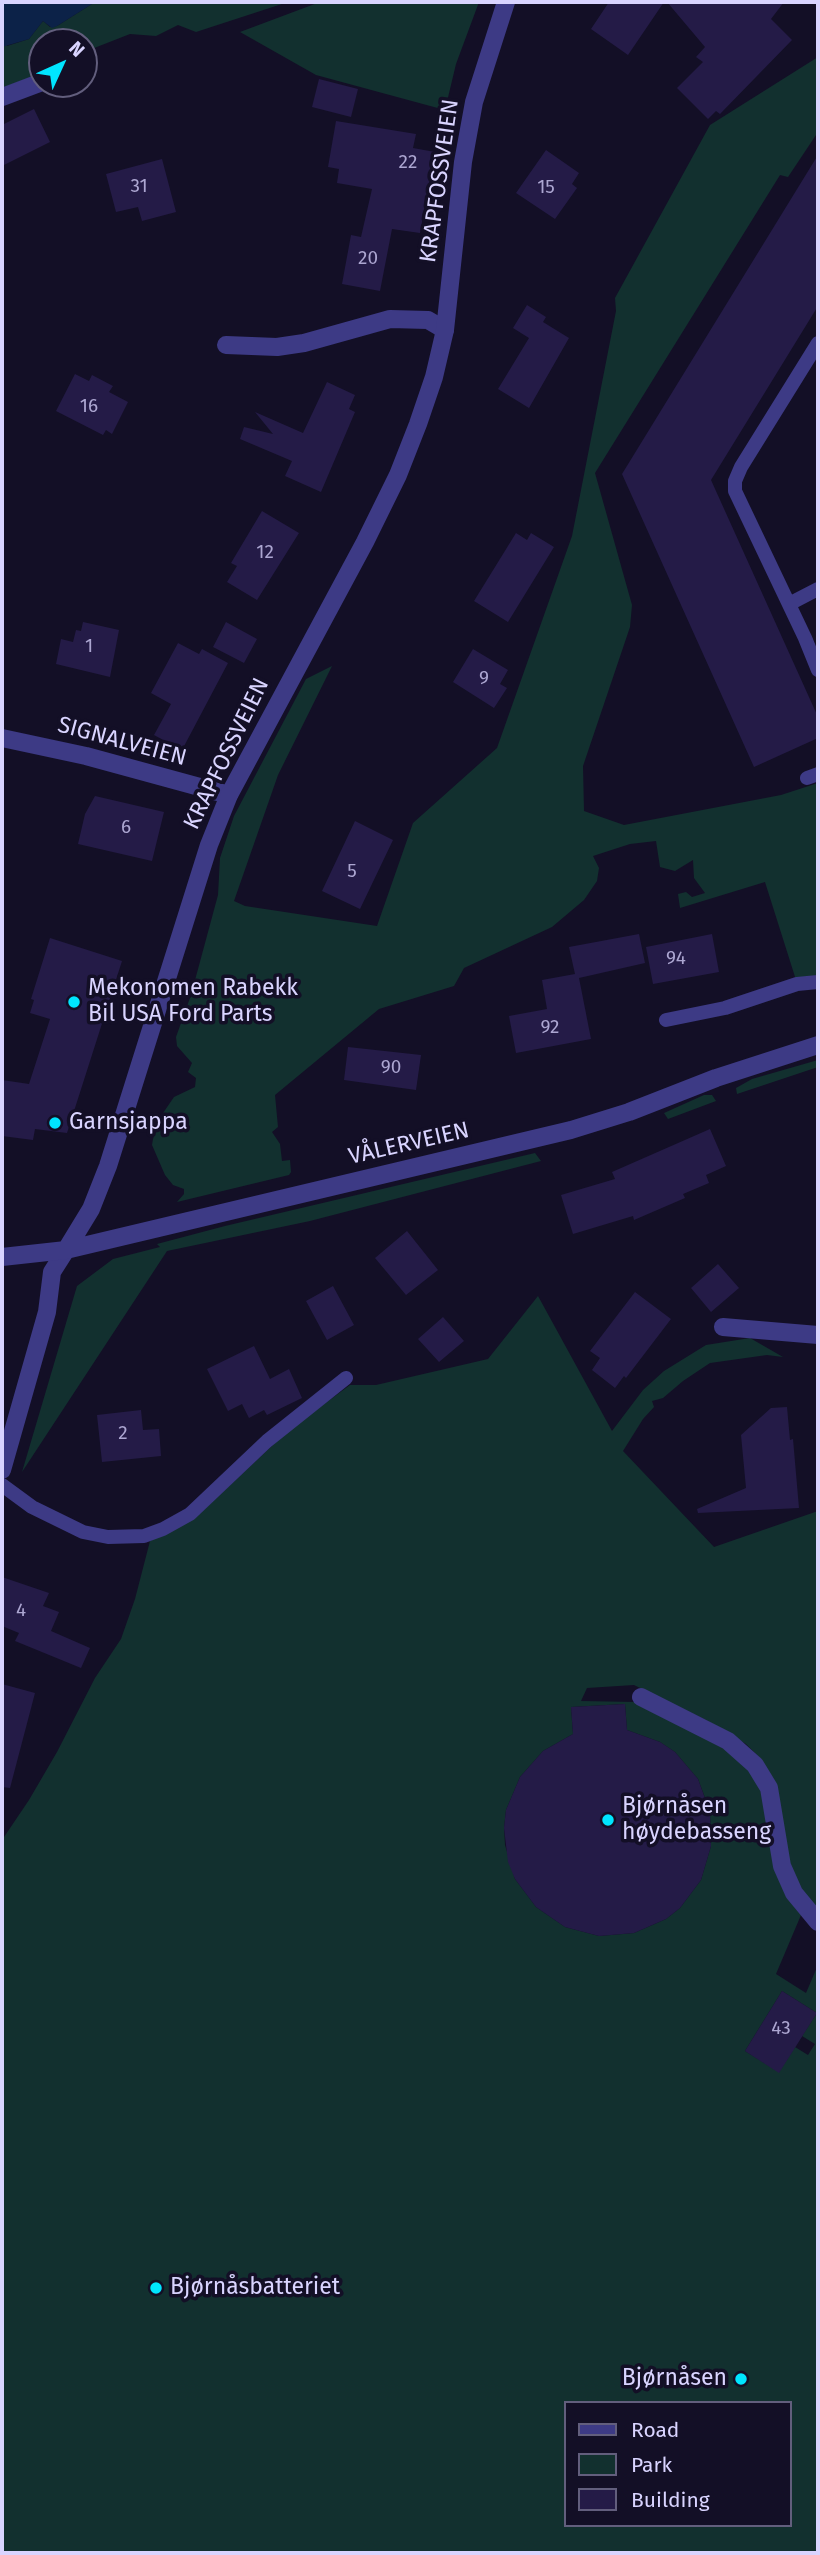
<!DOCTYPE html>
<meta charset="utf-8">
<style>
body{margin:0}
#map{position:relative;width:820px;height:2555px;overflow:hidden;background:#130f26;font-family:"Fira Sans",sans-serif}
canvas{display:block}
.frame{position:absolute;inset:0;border:4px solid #d9d4ff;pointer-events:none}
.legend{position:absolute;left:564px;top:2401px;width:228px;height:126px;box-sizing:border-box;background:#130f26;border:2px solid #625e7d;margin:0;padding:9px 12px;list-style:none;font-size:21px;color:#d9d4ff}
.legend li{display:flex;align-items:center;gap:14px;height:35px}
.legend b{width:35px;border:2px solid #625e7d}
.north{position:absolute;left:28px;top:28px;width:70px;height:70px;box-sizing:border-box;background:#130f26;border:2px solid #625e7d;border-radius:50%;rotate:45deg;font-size:19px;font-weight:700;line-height:28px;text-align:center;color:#d9d4ff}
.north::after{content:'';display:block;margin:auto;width:24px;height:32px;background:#00e5ff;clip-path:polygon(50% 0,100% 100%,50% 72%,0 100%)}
</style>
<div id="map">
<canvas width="820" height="2555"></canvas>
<div class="frame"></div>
<ul class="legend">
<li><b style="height:9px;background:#3d3a85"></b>Road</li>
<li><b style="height:19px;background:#12302f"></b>Park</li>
<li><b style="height:19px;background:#241b47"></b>Building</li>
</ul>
<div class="north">N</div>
</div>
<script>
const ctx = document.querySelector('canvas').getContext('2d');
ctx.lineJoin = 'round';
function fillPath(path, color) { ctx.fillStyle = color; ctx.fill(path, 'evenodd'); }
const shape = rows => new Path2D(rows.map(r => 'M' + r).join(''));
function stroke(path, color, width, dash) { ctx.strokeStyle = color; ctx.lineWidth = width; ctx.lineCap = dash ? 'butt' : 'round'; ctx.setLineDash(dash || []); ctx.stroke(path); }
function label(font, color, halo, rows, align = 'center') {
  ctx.font = font + ' "Fira Sans",sans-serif'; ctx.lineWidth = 7; ctx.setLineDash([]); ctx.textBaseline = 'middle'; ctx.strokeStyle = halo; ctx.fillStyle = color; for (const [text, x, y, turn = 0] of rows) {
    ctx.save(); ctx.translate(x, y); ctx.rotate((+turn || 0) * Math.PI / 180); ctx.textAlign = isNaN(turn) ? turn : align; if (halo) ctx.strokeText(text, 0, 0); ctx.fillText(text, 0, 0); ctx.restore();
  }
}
const green = shape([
 [2,2,7,46,29,39,43,21,50,27,57,26,95,2,288,2,196,32,178,25,156,36,130,34,84,52,84,42,42,42,42,63,36,68,34,76,2,88],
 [320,2,479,2,456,64,445,110,316,75,240,32],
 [818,57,818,132,788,177,780,175,595,473,632,605,630,627,583,766,584,811,624,825,781,795,818,783,818,975,796,980,765,882,680,908,678,894,686,892,692,897,705,893,694,878,693,860,675,871,660,867,656,841,630,844,593,856,599,868,597,881,584,900,552,927,464,968,454,986,379,1009,275,1095,278,1127,272,1132,280,1144,282,1161,290,1160,291,1172,289,1175,177,1202,184,1194,184,1189,173,1185,165,1175,152,1145,153,1139,161,1116,174,1097,195,1087,196,1078,188,1072,192,1063,177,1046,176,1037,191,995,218,895,220,858,234,816,306,679,332,666,278,775,234,901,245,906,377,926,413,823,497,748,572,536,616,311,615,298,710,125],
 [818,1060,818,1067,737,1094,736,1088,752,1079],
 [704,1095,712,1095,716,1101,668,1119,664,1113],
 [535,1153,541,1161,310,1221,167,1251,22,1472,77,1286,113,1259,160,1247,157,1244,225,1226],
 [538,1296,612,1431,643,1390,664,1371,706,1345,750,1338,783,1357,767,1355,710,1363,683,1381,663,1398,652,1401,654,1407,643,1419,623,1451,714,1547,818,1511,818,1913,790,1874,759,1757,746,1744,706,1720,634,1685,587,1688,581,1701,635,1702,725,1749,761,1782,785,1889,795,1908,801,1915,776,1974,806,1993,818,1965,818,2553,2,2553,2,1840,29,1800,57,1752,95,1678,121,1639,135,1599,150,1541,195,1518,290,1429,350,1385,376,1385,488,1359],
 [625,1704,627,1730,660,1742,675,1752,698,1779,710,1811,711,1846,701,1880,680,1908,666,1919,634,1933,599,1936,565,1927,536,1907,515,1879,505,1845,504,1828,506,1810,520,1777,543,1751,573,1734,571,1707],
 [782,1991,817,2013,802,2036,815,2044,808,2055,795,2047,779,2072,745,2051],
 [566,2403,790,2403,790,2525,566,2525]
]);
const water = shape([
 [2,2,95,2,57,26,52,28,43,21,29,39,2,47]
]);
const building = shape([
 [609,2,664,2,628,55,591,29],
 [667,2,784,2,771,19,792,40,720,114,716,111,708,119,677,88,703,62,696,57,705,47],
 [319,79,358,89,351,117,312,107],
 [34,109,50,142,2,166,2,125],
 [336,121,416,134,413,148,435,152,420,233,392,229,380,291,342,284,351,235,361,237,372,189,337,183,339,169,328,167],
 [546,150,579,173,572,184,577,188,555,219,516,193],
 [818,155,818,306,711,480,818,717,818,738,754,767,622,474],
 [162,159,176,212,142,221,138,207,116,212,106,174],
 [527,305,546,317,543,322,569,338,529,408,498,389,529,338,513,328],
 [75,374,89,381,92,375,113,386,109,392,128,402,112,434,106,430,103,435,56,411],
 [327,382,355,395,349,409,355,412,321,492,285,476,292,461,240,439,244,427,273,434,255,412,303,433],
 [262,511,299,533,257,600,227,582,237,566,231,563],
 [516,533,527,540,531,533,554,547,508,622,474,601],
 [83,622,119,630,110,677,56,664,61,639,73,642,76,630,81,631],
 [226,622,257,639,244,663,213,647],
 [178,643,199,654,202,649,228,663,182,750,154,735,171,704,151,693],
 [473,649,508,670,500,684,507,688,494,708,453,682],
 [95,796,164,812,152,861,78,844,85,814],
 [355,821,393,840,360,909,322,891],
 [639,934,645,963,579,978,591,1039,516,1053,509,1016,547,1009,542,980,575,974,569,947],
 [712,934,719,972,653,984,646,947],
 [50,938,122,961,67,1133,35,1129,33,1140,2,1136,2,1080,29,1084,50,1019,30,1013,34,1000,31,999],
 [348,1047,421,1055,416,1090,344,1080],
 [710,1129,726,1166,706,1175,709,1183,683,1194,685,1198,634,1220,633,1216,573,1234,561,1195,615,1179,612,1172],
 [407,1231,438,1270,406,1295,375,1258],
 [718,1264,739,1288,711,1312,691,1288],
 [333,1286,354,1325,327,1340,306,1301],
 [635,1292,671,1319,626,1378,624,1376,615,1388,592,1370,600,1358,590,1351],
 [443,1317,464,1341,439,1362,418,1339],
 [254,1346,270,1379,289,1369,302,1398,267,1415,264,1410,249,1418,242,1404,228,1411,207,1369],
 [787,1407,790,1440,793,1439,799,1508,698,1513,697,1509,746,1488,741,1435,771,1408],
 [141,1410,143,1430,159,1429,161,1456,102,1462,97,1415],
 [2,1577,49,1593,43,1606,59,1612,51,1631,90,1648,81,1668,15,1641,19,1633,2,1626],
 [2,1684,35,1693,10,1788,2,1787],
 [625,1704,627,1730,660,1742,675,1752,698,1779,710,1812,711,1846,701,1880,680,1908,666,1919,634,1933,599,1936,565,1927,536,1907,515,1879,508,1862,504,1828,506,1810,520,1777,543,1751,573,1734,571,1707],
 [782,1991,817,2013,779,2073,745,2051]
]);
const service = shape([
 [818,343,741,467,735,481,735,491,805,638,818,670],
 [789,604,818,589],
 [807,778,818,774],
 [666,1020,725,1008,797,984,818,982],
 [2,1485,32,1507,83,1532,108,1537,144,1536,163,1529,190,1514,267,1441,346,1378]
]);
const minor = shape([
 [2,97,42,82],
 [226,345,277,347,304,343,390,319,428,320,445,330],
 [2,738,86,756,229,795],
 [723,1327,818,1335],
 [2,1470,47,1312,52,1272,66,1250],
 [641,1697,728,1741,755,1765,769,1788,782,1866,794,1893,818,1922]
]);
const tertiary = shape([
 [66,1250,91,1209,108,1166,209,845,229,795,365,542,398,475,418,424,434,377,445,330,463,162,474,102,506,2],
 [2,1257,66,1250,571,1130,629,1112,716,1078,818,1045]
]);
const markers = [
 [74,1002,7,"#00e5ff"],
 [55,1123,7,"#00e5ff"],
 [608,1820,7,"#00e5ff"],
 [156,2288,7,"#00e5ff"],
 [741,2379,7,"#00e5ff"]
];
const numberNames = [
 ["22",408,163],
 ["31",139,187],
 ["15",546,188],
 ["20",368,259],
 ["16",89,407],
 ["12",265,553],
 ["1",89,647],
 ["9",484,679],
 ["6",126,828],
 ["5",352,872],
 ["94",676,959],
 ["92",550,1028],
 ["90",391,1068],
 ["2",123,1434],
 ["4",21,1611],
 ["43",781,2029]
];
const streetNames = [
 ["KRAPFOSSVEIEN",440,181,-82],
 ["SIGNALVEIEN",122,742,15],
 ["KRAPFOSSVEIEN",227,754,-64],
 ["VÅLERVEIEN",409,1144,-13]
];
const poiNames = [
 ["Mekonomen Rabekk",88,989],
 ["Bil USA Ford Parts",88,1015],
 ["Garnsjappa",69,1123],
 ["Bjørnåsen",622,1807],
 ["høydebasseng",622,1833],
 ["Bjørnåsbatteriet",170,2288],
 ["Bjørnåsen",727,2379,"right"]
];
fillPath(green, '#12302f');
fillPath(water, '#0c2248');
fillPath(building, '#241b47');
stroke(service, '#3d3a85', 14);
stroke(minor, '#3d3a85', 18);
stroke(tertiary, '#3d3a85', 18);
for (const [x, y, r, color] of markers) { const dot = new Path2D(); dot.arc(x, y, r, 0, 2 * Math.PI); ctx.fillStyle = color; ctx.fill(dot); stroke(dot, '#130f26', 2.5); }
label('19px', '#aca6d1', null, numberNames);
label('23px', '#d9d4ff', '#130f26', streetNames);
label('23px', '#d9d4ff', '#130f26', poiNames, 'left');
</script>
